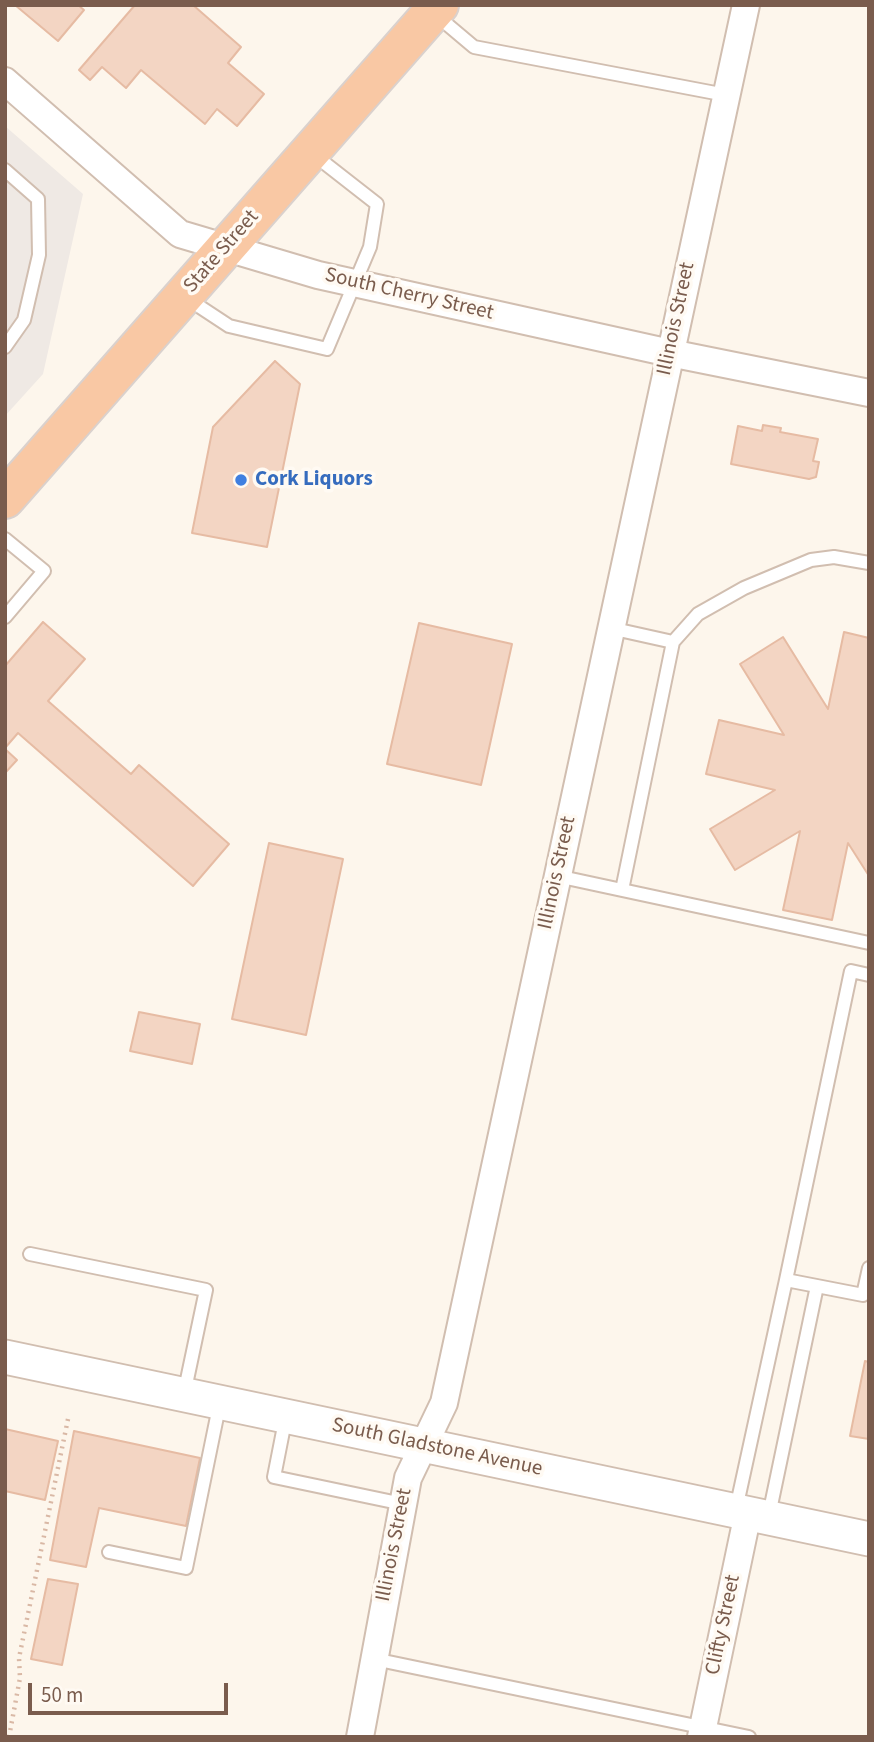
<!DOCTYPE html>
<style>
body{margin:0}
#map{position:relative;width:874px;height:1742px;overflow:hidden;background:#fdf6ec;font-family:"Source Sans 3",sans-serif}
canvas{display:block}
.frame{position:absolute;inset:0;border:7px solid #7a5c4d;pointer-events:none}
.scale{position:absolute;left:28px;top:1683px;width:200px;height:32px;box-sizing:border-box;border:4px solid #7a5c4d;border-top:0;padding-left:9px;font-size:21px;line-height:24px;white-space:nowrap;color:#7a5c4d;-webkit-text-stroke:5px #fffaf3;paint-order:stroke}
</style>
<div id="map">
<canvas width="874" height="1742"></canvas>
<div class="frame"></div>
<div class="scale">50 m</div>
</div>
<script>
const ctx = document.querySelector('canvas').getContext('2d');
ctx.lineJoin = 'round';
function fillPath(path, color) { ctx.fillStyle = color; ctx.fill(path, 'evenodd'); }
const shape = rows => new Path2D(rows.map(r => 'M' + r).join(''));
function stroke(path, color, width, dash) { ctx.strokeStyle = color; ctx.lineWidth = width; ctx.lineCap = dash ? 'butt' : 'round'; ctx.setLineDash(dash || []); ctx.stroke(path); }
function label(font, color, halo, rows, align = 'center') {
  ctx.font = font + ' "Source Sans 3",sans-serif'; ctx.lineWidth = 7; ctx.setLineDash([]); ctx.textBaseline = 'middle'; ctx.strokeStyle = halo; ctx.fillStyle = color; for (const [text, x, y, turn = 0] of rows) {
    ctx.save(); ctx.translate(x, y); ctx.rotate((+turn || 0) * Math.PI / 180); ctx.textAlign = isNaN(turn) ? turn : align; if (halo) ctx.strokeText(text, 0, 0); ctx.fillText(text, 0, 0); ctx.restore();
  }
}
const industrial = shape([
 [5,126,83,194,43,374,5,416]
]);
const building = shape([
 [15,5,78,5,84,10,58,41,15,5],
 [135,5,193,5,241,47,228,63,264,94,237,126,217,109,205,124,141,70,126,88,102,67,90,80,79,70,135,5],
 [275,361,300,384,267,547,192,533,213,427,275,361],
 [763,425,781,428,780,432,818,439,813,461,819,462,816,477,809,479,731,464,738,426,762,431,763,425],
 [43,622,85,659,48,701,131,774,139,765,229,844,193,886,18,733,5,748,5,666,43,622],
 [419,623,512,644,481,785,387,764,419,623],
 [844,632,869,638,869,876,848,843,832,920,783,910,800,831,735,870,710,829,775,790,706,774,719,720,784,735,740,664,783,637,828,709,844,632],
 [5,749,17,760,5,773,5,749],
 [269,843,343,859,306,1035,232,1019,269,843],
 [139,1012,200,1024,192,1064,130,1051,139,1012],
 [865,1361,869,1362,869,1439,850,1436,865,1361],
 [5,1429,58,1441,45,1500,5,1491,5,1429],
 [74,1431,200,1458,186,1526,99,1508,86,1567,50,1560,74,1431],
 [48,1579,78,1584,62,1665,31,1659,48,1579]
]);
const path = shape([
 [9,1737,20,1678,19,1658,68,1419]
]);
const service = shape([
 [436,15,474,47,726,95],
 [5,170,38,199,39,255,24,320,5,347],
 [188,299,229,326,327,349,370,247,377,204,313,154],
 [5,539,44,571,5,617],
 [610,628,673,642],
 [557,876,622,890,673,642,698,614,744,588,811,560,834,557,869,563],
 [622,890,869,943],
 [869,975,851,971,786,1280,863,1295,869,1268],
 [30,1254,206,1290,184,1394],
 [286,1416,274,1477,403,1504],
 [736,1509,786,1280],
 [769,1515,817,1286],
 [109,1552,186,1568,220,1402],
 [374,1659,749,1737]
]);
const minor = shape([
 [5,81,180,234,318,275,670,353,869,393],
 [360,1737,408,1478,444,1403,746,5],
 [701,1737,748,1513]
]);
const tertiary = shape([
 [5,1357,869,1539]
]);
const trunk = shape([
 [5,499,439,5]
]);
const markers = [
 [241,480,7,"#3f7fe0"]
];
const streetNames = [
 ["State Street",222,252,-49],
 ["South Cherry Street",409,295,13],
 ["Illinois Street",677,319,-78],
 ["Illinois Street",558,873,-78],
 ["South Gladstone Avenue",437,1448,12],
 ["Illinois Street",395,1545,-79],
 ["Clifty Street",724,1625,-78]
];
const shopNames = [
 ["Cork Liquors",255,480]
];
fillPath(industrial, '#efe9e4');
fillPath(building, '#f3d5c3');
stroke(building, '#e6bba3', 2);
stroke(service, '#d1beb0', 16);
stroke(minor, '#d1beb0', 30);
stroke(tertiary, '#d1beb0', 37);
stroke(trunk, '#dad1cd', 42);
stroke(path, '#d9b8a5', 4.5, [2, 5]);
stroke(service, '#fff', 12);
stroke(minor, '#fff', 26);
stroke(tertiary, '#fff', 33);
stroke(trunk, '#f9c8a4', 38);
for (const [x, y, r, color] of markers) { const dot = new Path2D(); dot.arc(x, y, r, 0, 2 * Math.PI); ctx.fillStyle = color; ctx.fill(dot); stroke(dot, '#fffaf3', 2.5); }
label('21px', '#7a5c4d', '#fffaf3', streetNames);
label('bold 21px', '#366cbe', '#fffaf3', shopNames, 'left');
</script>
